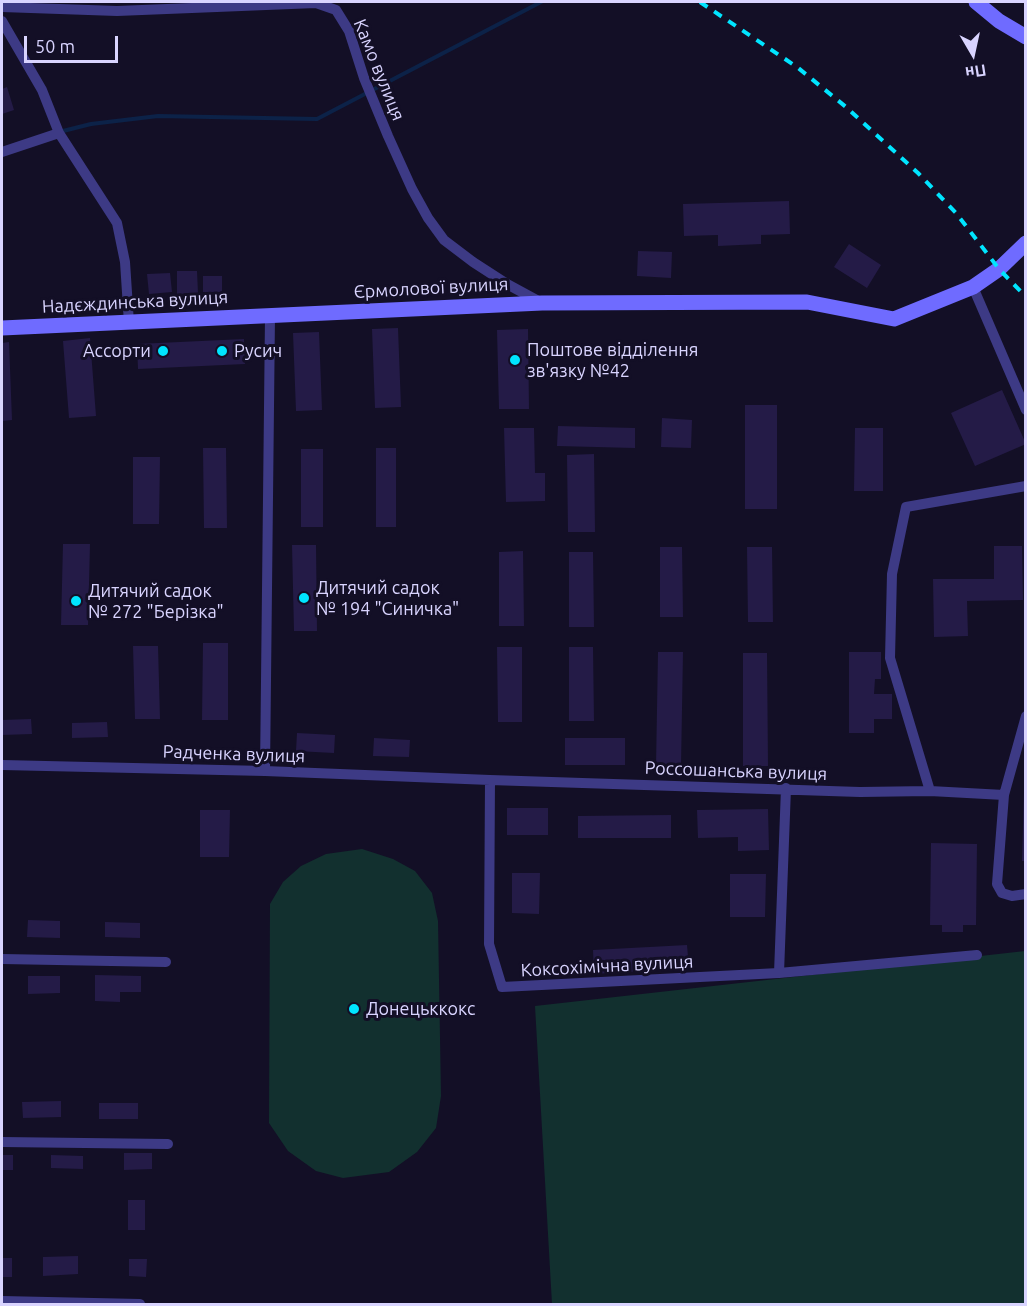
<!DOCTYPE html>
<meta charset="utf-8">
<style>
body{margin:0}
#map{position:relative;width:1027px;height:1306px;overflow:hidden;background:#130f26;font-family:Ubuntu,sans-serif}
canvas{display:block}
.frame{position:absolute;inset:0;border:3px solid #d9d4ff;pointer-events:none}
.north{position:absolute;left:943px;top:24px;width:60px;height:60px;-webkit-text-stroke:4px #130f26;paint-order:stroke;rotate:171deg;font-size:16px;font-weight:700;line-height:24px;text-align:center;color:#d9d4ff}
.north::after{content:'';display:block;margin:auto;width:21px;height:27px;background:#d9d4ff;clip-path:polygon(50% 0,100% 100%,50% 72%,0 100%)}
.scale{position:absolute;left:24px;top:36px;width:94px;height:27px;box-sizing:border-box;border:3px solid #d9d4ff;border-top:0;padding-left:8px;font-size:18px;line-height:21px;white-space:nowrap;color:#d9d4ff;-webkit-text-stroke:4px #130f26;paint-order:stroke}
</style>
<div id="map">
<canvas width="1027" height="1306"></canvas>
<div class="frame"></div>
<div class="north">Пн</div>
<div class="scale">50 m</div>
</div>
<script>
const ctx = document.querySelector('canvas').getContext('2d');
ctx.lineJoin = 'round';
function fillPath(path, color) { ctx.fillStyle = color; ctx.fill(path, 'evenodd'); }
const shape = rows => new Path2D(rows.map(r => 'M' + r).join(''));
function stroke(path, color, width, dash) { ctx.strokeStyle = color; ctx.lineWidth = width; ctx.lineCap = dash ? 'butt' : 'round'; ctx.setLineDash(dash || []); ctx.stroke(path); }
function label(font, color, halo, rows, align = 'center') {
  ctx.font = font + ' Ubuntu,sans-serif'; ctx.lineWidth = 6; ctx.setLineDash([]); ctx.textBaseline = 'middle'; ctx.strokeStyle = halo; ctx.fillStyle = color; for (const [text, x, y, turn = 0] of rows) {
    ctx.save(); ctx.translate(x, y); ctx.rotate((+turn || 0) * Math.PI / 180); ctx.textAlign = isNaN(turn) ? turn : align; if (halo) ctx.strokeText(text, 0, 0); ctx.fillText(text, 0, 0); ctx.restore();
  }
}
const green = shape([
 [362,849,393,859,415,871,432,893,438,921,441,1096,436,1128,417,1152,389,1172,343,1178,316,1171,288,1151,269,1123,270,904,283,882,301,866,326,854],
 [1025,951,1025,1304,552,1304,535,1006]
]);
const stream = shape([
 [59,132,91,124,158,116,317,119,541,2]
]);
const building = shape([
 [7,87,14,110,2,114,2,89],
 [789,201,790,234,761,235,761,244,718,246,718,235,684,236,683,204],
 [849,244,881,265,867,288,834,267],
 [638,251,672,252,671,278,637,276],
 [177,271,197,271,198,293,177,294],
 [170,273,172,292,149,294,147,274],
 [203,276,222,276,222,292,203,292],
 [398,328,401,407,375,408,372,329],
 [528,329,529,409,499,409,497,330],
 [319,332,322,410,296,411,293,333],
 [90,338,96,416,69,418,63,341],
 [244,339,245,364,138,369,137,344],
 [9,342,12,420,2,421,2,343],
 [1002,390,1026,444,975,466,951,413],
 [745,405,777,405,777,509,745,509],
 [662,418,692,420,691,448,661,447],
 [558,426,635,428,635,448,557,446],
 [504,428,534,428,535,473,545,473,545,501,506,502],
 [855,428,883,428,883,491,854,491],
 [203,448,226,448,227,528,204,528],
 [376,448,396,448,396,527,376,527],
 [301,449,323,449,323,527,301,527],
 [594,454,595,532,568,532,567,455],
 [133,457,160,457,159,524,133,524],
 [63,544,90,544,88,625,61,625],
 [292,545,316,545,317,631,294,631],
 [994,546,1022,546,1023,600,967,601,968,636,934,637,933,579,994,579],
 [660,547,682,547,683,617,660,617],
 [747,547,772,547,773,622,748,622],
 [523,551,524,626,499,626,499,552],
 [569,552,593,552,594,627,569,627],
 [203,643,228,643,228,720,202,720],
 [133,646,158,646,160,719,135,719],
 [497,647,522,647,522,722,498,722],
 [569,647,593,647,594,721,569,721],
 [658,652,683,652,681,766,656,766],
 [849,652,881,652,881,679,875,679,874,694,892,694,892,719,874,719,874,733,849,733],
 [743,653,767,653,768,766,743,766],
 [31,719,32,734,2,735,2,720],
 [107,722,108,737,72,738,72,723],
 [297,733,335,735,334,753,296,751],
 [374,738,410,740,409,757,373,756],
 [565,738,625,738,625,765,565,765],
 [1024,792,1026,792,1026,861,1022,861],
 [507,808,548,808,548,835,507,835],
 [768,809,769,850,738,851,738,837,698,838,697,810],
 [200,810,230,810,229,857,200,857],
 [671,815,671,838,578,838,578,816],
 [931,843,977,844,976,925,963,925,963,932,942,932,942,925,930,925],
 [512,873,540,873,539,914,512,913],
 [730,874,766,874,765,917,730,917],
 [28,920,60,921,60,938,27,937],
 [105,922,140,923,140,938,105,937],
 [687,945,689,968,594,974,593,950],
 [95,975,141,976,141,992,120,992,120,1002,95,1001],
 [28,976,60,976,60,993,28,994],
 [61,1101,61,1117,23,1118,22,1102],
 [99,1103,138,1103,138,1119,99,1119],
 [124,1153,152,1153,152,1169,124,1170],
 [2,1155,13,1155,13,1170,2,1170],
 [51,1155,83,1156,83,1169,51,1168],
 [128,1200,145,1200,145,1230,128,1230],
 [78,1256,78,1274,43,1276,43,1257],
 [2,1258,12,1258,12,1277,2,1277],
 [129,1259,147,1259,146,1277,129,1276]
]);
const street = shape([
 [2,7,117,11,316,3,336,10,349,31,364,78,388,136,412,189,428,218,444,240,473,262,507,284,542,303],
 [2,21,42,90,59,133,117,223,125,262,129,323],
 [2,152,59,133],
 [973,287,1026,410],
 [1026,716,1004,795,997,884,1002,893,1012,896,1026,894],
 [2,765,265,771,490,780,860,792,930,791,1004,795],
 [265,771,270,316],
 [490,780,489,944,502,987,779,973,977,955],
 [930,791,890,658,892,574,906,507,1026,486],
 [2,959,166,962],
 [779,973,786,788],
 [2,1142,168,1144],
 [2,1301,140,1304]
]);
const secondary = shape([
 [976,2,999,21,1026,37],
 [2,328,542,303,807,302,894,319,973,287,999,269,1026,243]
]);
const rail = shape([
 [700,2,797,67,846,107,918,173,956,213,999,269,1026,297]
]);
const markers = [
 [163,351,6,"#00e5ff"],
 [222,351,6,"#00e5ff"],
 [515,360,6,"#00e5ff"],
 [304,598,6,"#00e5ff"],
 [76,601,6,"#00e5ff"],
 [354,1009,6,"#00e5ff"]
];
const streetNames = [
 ["Камо вулиця",379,70,68],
 ["Єрмолової вулиця",431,288,-3],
 ["Надєждинська вулиця",135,302,-3],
 ["Радченка вулиця",234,754,2],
 ["Россошанська вулиця",736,771,2],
 ["Коксохімічна вулиця",607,966,-3]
];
const poiNames = [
 ["Поштове відділення",527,350],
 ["зв'язку №42",527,371],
 ["Ассорти",151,351,"right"],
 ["Русич",234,351],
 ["Дитячий садок",316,588],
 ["№ 194 \"Синичка\"",316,609],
 ["Дитячий садок",88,591],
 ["№ 272 \"Берізка\"",88,612],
 ["Донецьккокс",366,1009]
];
fillPath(green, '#12302f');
stroke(stream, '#0c2248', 4);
fillPath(building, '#241b47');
stroke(street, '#3d3a85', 10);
stroke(secondary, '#6f6bff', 15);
stroke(rail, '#00e5ff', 4, [9, 8]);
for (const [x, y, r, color] of markers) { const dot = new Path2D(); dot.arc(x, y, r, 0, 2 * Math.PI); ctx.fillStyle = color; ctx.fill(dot); stroke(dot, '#130f26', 2); }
label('18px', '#d9d4ff', '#130f26', streetNames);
label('18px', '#d9d4ff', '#130f26', poiNames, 'left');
</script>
